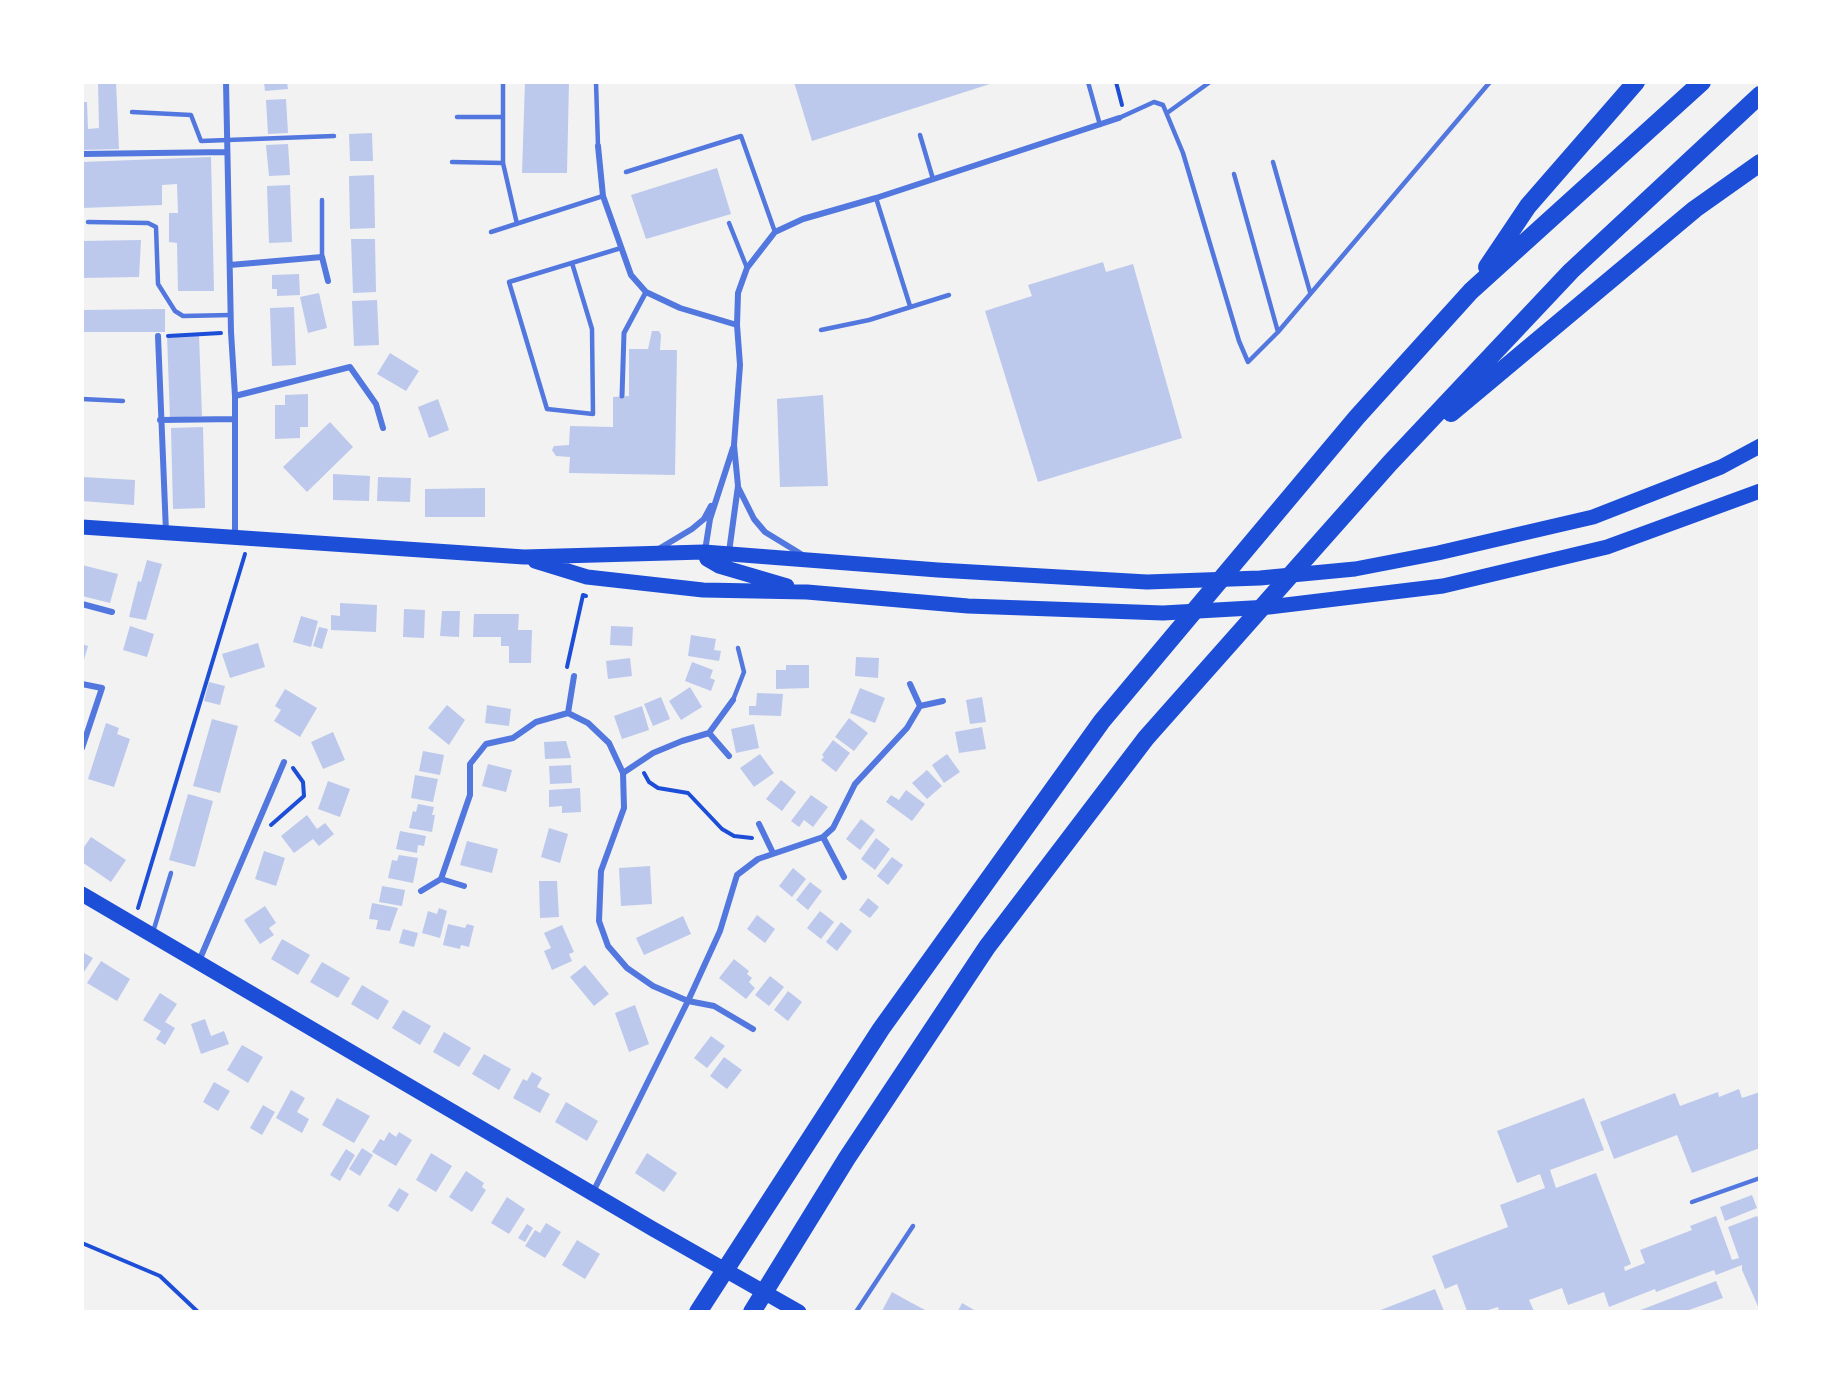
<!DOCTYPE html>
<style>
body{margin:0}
#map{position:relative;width:1842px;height:1394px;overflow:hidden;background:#f2f2f2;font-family:"Source Sans 3",sans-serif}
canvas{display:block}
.frame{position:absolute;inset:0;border:84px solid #fff;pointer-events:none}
</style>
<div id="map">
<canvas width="1842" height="1394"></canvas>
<div class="frame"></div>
</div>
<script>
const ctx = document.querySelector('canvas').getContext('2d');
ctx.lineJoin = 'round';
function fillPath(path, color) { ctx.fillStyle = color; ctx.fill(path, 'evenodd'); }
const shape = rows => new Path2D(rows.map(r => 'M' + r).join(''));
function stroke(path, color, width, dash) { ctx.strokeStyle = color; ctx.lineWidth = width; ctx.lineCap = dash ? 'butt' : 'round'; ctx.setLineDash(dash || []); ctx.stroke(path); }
const building = shape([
 [98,82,116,82,119,149,82,150,82,102,87,102,88,129,99,128],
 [264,82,287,82,288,89,265,91],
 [525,82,569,82,567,173,522,173],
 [794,82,993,82,993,83,812,141],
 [286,99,288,133,268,134,266,100],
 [372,133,373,161,350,161,349,134],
 [288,144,290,175,269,176,266,145],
 [211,157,214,291,178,291,177,243,169,242,169,213,178,213,177,184,162,185,162,205,82,208,82,162],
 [717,168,731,214,646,239,631,195],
 [374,175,375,228,350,229,349,176],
 [290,185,292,242,269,243,267,186],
 [351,239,375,239,376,292,353,293],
 [141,240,139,277,82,278,82,241],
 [1103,262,1106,272,1133,264,1182,438,1038,482,985,311,1032,296,1028,285],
 [299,274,300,295,277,296,277,289,272,289,272,275],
 [319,293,327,328,308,333,300,297],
 [377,300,379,345,354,346,352,301],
 [294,307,296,365,272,366,270,308],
 [165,309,165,332,82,332,82,310],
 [652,331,659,331,661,335,660,350,677,350,675,475,569,473,570,457,556,456,552,450,554,446,569,445,570,426,613,427,613,397,629,396,629,349,648,349],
 [199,335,202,416,170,418,167,336],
 [390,353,419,371,406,391,377,374],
 [308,394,308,427,300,427,300,438,275,439,275,405,285,405,285,395],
 [823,395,828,486,780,487,777,399],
 [438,399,449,430,429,438,418,407],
 [330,422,353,447,307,492,283,467],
 [203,427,205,508,173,509,171,428],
 [333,474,370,476,369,501,333,500],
 [82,477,135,480,134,505,82,501],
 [378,477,411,478,410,502,377,501],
 [485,488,485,517,425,517,425,489],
 [147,560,162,564,146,620,129,617,138,581,141,582],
 [82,565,118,574,110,603,82,596],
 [340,603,377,605,376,632,331,630,331,615,340,616],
 [404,609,425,610,424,638,403,637],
 [442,611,460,611,459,637,440,636],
 [474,614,519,614,518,630,532,630,531,663,509,663,509,646,501,646,501,637,473,637],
 [301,616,318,621,311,647,293,642],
 [130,626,154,634,147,657,123,650],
 [611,626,633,627,632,646,610,645],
 [319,627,328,629,322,649,313,646],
 [691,635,716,639,714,650,721,651,719,661,688,656],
 [258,643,265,667,230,678,222,654],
 [82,644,88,646,83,663,82,663],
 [856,657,879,658,878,678,855,676],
 [630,658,632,676,608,679,606,661],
 [692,662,713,670,710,678,715,680,711,691,685,681],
 [786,665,809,665,809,688,776,689,776,670,786,670],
 [209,682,225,686,220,705,204,701],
 [690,687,702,707,681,720,669,701],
 [860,688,885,698,875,723,850,713],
 [285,689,317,708,300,737,274,721,281,710,275,706],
 [757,693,783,694,781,716,749,715,749,706,756,706],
 [661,697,670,719,653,726,644,704],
 [982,697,986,722,970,724,966,700],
 [447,705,465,720,449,745,428,728],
 [487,705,511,709,509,726,485,723],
 [642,706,649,730,622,739,614,716],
 [849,718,868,733,854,751,835,737],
 [212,719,238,726,220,793,193,786],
 [106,723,119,728,117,734,130,739,114,787,88,779],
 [754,724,759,748,736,753,731,729],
 [982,727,986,749,959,753,955,732],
 [333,732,345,760,323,769,311,742],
 [833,740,850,753,836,772,821,760,824,757,822,755],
 [566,741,571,758,545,759,544,742],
 [423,751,444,755,440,775,419,771],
 [760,754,774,773,754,787,740,768],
 [947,754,960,772,944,783,932,765],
 [488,764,512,770,506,792,482,786],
 [571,765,572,783,550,784,549,766],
 [927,770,942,786,927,799,912,783],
 [415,775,438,779,433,802,411,798],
 [781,780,796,792,782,811,766,799],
 [328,781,350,789,340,817,318,809],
 [580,788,581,812,562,813,562,806,549,807,549,790],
 [906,790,925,804,912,821,886,802,891,795,899,800],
 [188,794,213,801,195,867,169,860],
 [811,795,828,807,813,827,804,820,799,827,791,821],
 [418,804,434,807,432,815,435,815,432,832,409,828,413,811,416,812],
 [307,815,317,829,325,823,334,834,319,846,313,839,294,853,281,836],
 [861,819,875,830,860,850,846,839],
 [549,828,568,834,560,863,541,857],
 [400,831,426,836,424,846,418,845,417,853,396,849],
 [91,837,126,860,111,882,82,862,82,850],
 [876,838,890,849,875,870,861,859],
 [467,841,498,849,492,873,460,865],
 [264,851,285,858,276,886,255,879],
 [399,855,418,858,413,883,388,878,392,860,397,861],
 [892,857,903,865,888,885,877,876],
 [650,866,652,904,621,906,619,868],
 [793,868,806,879,792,897,779,886],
 [539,881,557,881,559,917,540,918],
 [810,882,822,891,808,910,796,900],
 [382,886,405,890,402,906,379,902],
 [868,898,879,907,870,918,859,910],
 [372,903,398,908,390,931,376,929,378,920,369,919],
 [265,906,276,923,269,928,274,935,260,944,244,920],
 [439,908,447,911,440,938,422,933,428,911,437,914],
 [820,911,834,922,821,939,807,928],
 [757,915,775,929,765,943,747,929],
 [683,916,691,934,644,955,636,938],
 [841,922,852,931,837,951,826,942],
 [448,924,465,928,467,924,474,926,469,947,461,945,460,949,443,945],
 [562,925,574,952,569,954,572,961,552,970,544,951,551,948,544,933],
 [403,929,418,933,414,947,399,943],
 [282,939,310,955,298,975,271,959],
 [82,952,93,958,82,975],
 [734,959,749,971,747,974,752,978,749,982,755,988,746,999,719,978],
 [101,961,130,979,117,1001,87,983],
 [322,962,350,978,338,998,310,982],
 [585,965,609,994,594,1006,570,977],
 [770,976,784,987,769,1006,755,995],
 [362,985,389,1001,378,1020,351,1004],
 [788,991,802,1002,788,1021,774,1010],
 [160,993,177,1004,165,1022,175,1028,165,1045,156,1039,161,1031,143,1020],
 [635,1005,649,1044,629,1052,615,1013],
 [403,1010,431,1026,420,1045,392,1028],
 [205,1019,211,1036,224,1031,229,1044,201,1054,191,1024],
 [444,1032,471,1048,459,1067,433,1052],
 [711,1036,725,1046,707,1068,694,1058],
 [242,1045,263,1057,248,1083,227,1070],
 [484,1054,511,1069,499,1090,472,1074],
 [724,1057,742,1070,727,1089,710,1076],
 [532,1072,542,1078,537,1087,550,1094,540,1113,513,1098,523,1079,527,1081],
 [214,1082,230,1091,218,1111,203,1102],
 [1739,1089,1742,1098,1760,1092,1760,1148,1692,1173,1677,1135,1614,1159,1600,1122,1675,1093,1680,1106,1718,1092,1719,1097],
 [291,1090,305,1098,297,1112,309,1119,302,1133,276,1118],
 [337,1098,370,1116,354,1143,322,1125],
 [1584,1098,1604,1150,1550,1170,1556,1188,1596,1173,1631,1264,1624,1267,1625,1271,1645,1263,1640,1250,1692,1230,1690,1226,1716,1216,1732,1260,1739,1258,1728,1227,1757,1216,1760,1222,1760,1311,1742,1270,1742,1265,1716,1275,1714,1270,1656,1292,1655,1289,1609,1307,1604,1292,1568,1305,1562,1288,1529,1300,1534,1311,1499,1311,1498,1307,1485,1311,1467,1311,1457,1284,1445,1289,1432,1256,1508,1227,1500,1205,1545,1188,1540,1174,1517,1183,1497,1131],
 [566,1102,598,1121,587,1141,555,1122],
 [263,1105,275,1112,262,1135,250,1128],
 [389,1132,396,1137,399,1132,412,1140,396,1166,372,1152,380,1139,384,1141],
 [362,1148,373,1155,360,1176,349,1169],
 [346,1149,355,1155,340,1181,330,1175],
 [431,1153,452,1166,436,1192,416,1180],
 [647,1153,677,1173,664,1192,635,1173],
 [466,1171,484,1183,482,1187,486,1190,472,1212,449,1197],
 [399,1188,409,1194,398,1212,388,1206],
 [1752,1195,1757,1208,1725,1221,1720,1207],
 [507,1197,525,1209,509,1234,491,1223],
 [546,1223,561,1232,545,1258,525,1246,535,1230,540,1233],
 [527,1224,533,1228,525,1242,518,1238],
 [577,1240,600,1254,585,1279,562,1265],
 [1716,1281,1723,1298,1686,1311,1638,1311],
 [1435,1289,1444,1311,1378,1311],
 [892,1292,910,1302,927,1311,882,1311],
 [962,1303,976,1311,958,1311]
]);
const path = shape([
 [1116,82,1122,105],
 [168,336,221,333],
 [567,667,583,595,586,596],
 [644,773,649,782,658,788,688,793,722,829,734,836,752,838],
 [271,825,304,796,303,782,293,768],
 [138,908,245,554],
 [82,1243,160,1276,198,1312]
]);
const service = shape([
 [503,82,503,163,517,224],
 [596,82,598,146],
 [1088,82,1100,125],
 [132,112,191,115,201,141,334,136],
 [1167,113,1210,82],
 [457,117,503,117],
 [1119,118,1154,102,1163,105,1183,153,1239,341,1248,362,1278,332,1490,82],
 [920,135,933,179],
 [452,162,503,163],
 [1273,162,1310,292],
 [626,172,741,136,775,232],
 [1234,174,1278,332],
 [876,198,910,306],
 [322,200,322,257],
 [88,222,148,223,156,227,158,284,175,311,183,316,231,315],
 [729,223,747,268],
 [491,232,603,196],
 [572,263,592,329,593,414,547,409,509,282,621,248],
 [821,330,869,320,949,295],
 [82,399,123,401],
 [733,700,744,672,738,648],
 [153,932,171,873],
 [1692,1202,1760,1178],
 [856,1312,913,1226]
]);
const pedestrian = shape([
 [622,396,624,333,646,292]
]);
const minor = shape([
 [226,82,231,332,235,396,235,537],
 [598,146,603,196,631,275,646,292,680,308,737,325],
 [82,154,227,152],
 [230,265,322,257,328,281],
 [158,336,166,532],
 [235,396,350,367,376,404,383,428],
 [160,420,235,419],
 [738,487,754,519,765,532,801,554],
 [657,550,692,529,704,519,711,506],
 [705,551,710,519,733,448],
 [729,552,738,486,734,445,740,365,737,325,738,293,747,268,775,232,803,219,876,198,1119,118],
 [82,604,112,612],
 [82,684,102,688,82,748],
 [910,684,920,706,943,701],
 [568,713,574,676],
 [729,756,709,733,733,700],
 [623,773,653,753,682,741,709,733],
 [759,824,773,853],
 [823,837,844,877],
 [441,879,470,795,470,764,486,744,513,738,536,722,568,713,588,723,609,743,623,773,624,808,601,871,599,921,608,946,627,968,653,986,688,1001,593,1192],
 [421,891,441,879,464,886],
 [199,961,284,762],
 [753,1029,714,1006,688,1001,720,931,737,875,758,859,823,837,833,828,855,784,907,728,920,706]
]);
const primary = shape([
 [82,527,524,557,704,552,938,570,1147,582,1260,578,1355,569,1438,553,1593,517,1721,467,1760,446],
 [704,552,707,559,719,566,787,586],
 [535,561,587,577,703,590,807,592,968,606,1163,613,1269,607,1443,586,1607,547,1760,491],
 [82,894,653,1229,799,1312]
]);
const motorway = shape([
 [1487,267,1528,206,1636,82],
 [1451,413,1695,209,1760,163],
 [698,1312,881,1029,1102,721,1357,417,1471,291,1702,82],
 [752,1312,847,1158,987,947,1146,738,1390,463,1571,271,1760,95]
]);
fillPath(building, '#bdc9ec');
stroke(path, '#1d4ed8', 4);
stroke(service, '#5277de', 4.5);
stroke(pedestrian, '#5277de', 5);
stroke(minor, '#5277de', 6);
stroke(primary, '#1d4ed8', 15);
stroke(motorway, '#1d4ed8', 18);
</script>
